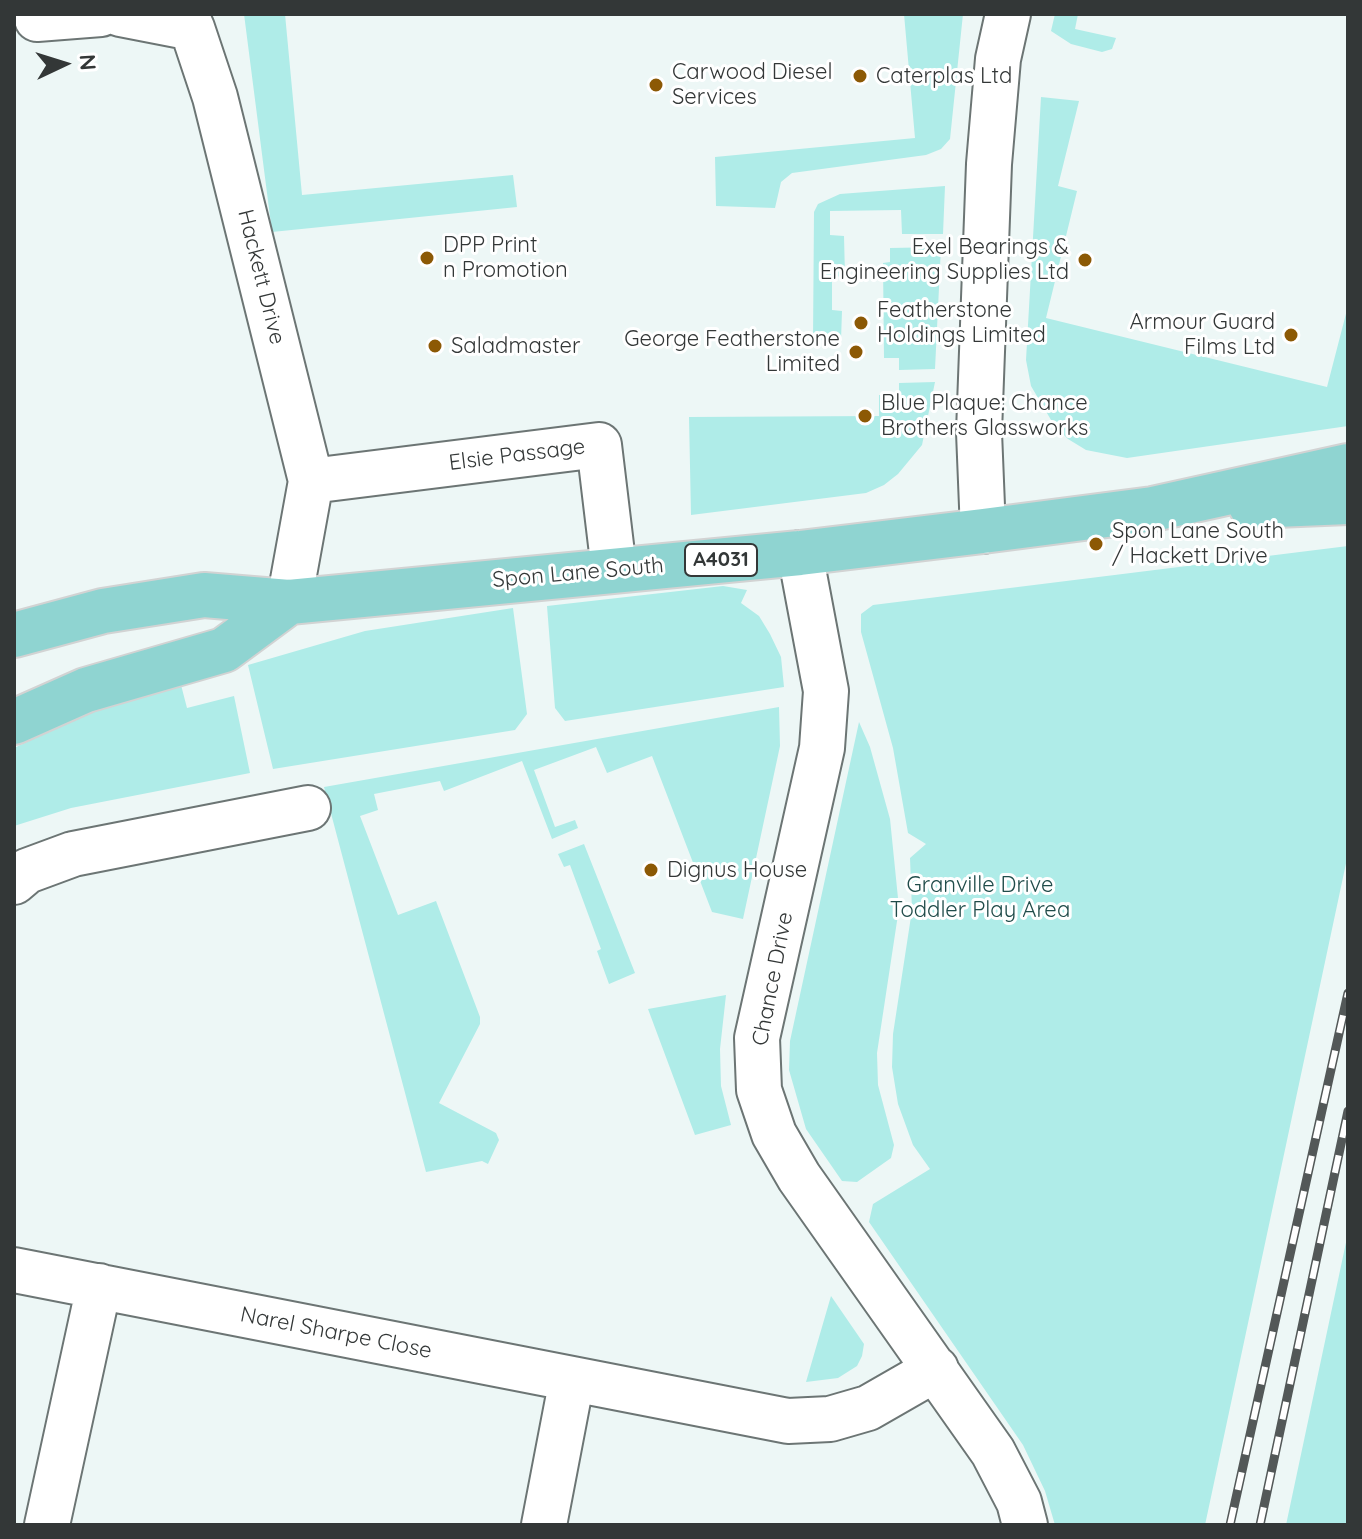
<!DOCTYPE html>
<style>
body{margin:0}
#map{position:relative;width:1362px;height:1539px;overflow:hidden;background:#edf7f6;font-family:Quicksand,sans-serif}
canvas{display:block}
.frame{position:absolute;inset:0;border:16px solid #333737;pointer-events:none}
.north{position:absolute;left:24px;top:24px;width:80px;height:80px;-webkit-text-stroke:6px #fff;paint-order:stroke;rotate:86deg;font-size:22px;font-weight:700;line-height:32px;text-align:center;color:#333737}
.north::after{content:'';display:block;margin:auto;width:28px;height:36px;background:#333737;clip-path:polygon(50% 0,100% 100%,50% 72%,0 100%)}
</style>
<div id="map">
<canvas width="1362" height="1539"></canvas>
<div class="frame"></div>
<div class="north">N</div>
</div>
<script>
const ctx = document.querySelector('canvas').getContext('2d');
ctx.lineJoin = 'round';
function fillPath(path, color) { ctx.fillStyle = color; ctx.fill(path, 'evenodd'); }
const shape = rows => new Path2D(rows.map(r => 'M' + r).join(''));
function stroke(path, color, width, dash) { ctx.strokeStyle = color; ctx.lineWidth = width; ctx.lineCap = dash ? 'butt' : 'round'; ctx.setLineDash(dash || []); ctx.stroke(path); }
function label(font, color, halo, rows, align = 'center') {
  ctx.font = font + ' Quicksand,sans-serif'; ctx.lineWidth = 6; ctx.setLineDash([]); ctx.textBaseline = 'middle'; ctx.strokeStyle = halo; ctx.fillStyle = color; for (const [text, x, y, turn = 0] of rows) {
    ctx.save(); ctx.translate(x, y); ctx.rotate((+turn || 0) * Math.PI / 180); ctx.textAlign = isNaN(turn) ? turn : align; if (halo) ctx.strokeText(text, 0, 0); ctx.fillText(text, 0, 0); ctx.restore();
  }
}
const green = shape([
 [244,14,285,14,302,195,513,175,517,207,272,232],
 [904,14,963,14,950,139,941,149,926,155,792,173,781,182,775,208,716,206,715,157,915,138],
 [1055,14,1078,14,1075,29,1116,38,1112,49,1102,52,1071,44,1051,31],
 [1041,97,1079,101,1058,186,1077,191,1046,318,1327,387,1348,306,1348,426,1127,458,1086,450,1068,439,1054,425,1031,386,1026,360],
 [945,186,943,234,902,234,901,210,830,211,830,235,844,236,845,276,832,277,832,310,842,311,841,340,813,340,814,212,818,204,840,194],
 [941,247,935,369,899,370,899,358,884,358,883,263,890,262,890,248],
 [935,382,922,445,898,474,884,485,866,493,691,515,689,417,879,416,879,395,899,395,899,383],
 [1348,546,1348,854,1205,1525,1055,1525,1045,1491,1023,1445,869,1222,873,1204,930,1169,913,1145,898,1104,892,1067,893,1034,912,910,910,858,926,844,908,833,893,748,861,632,861,614,873,605],
 [723,586,747,590,741,603,759,616,770,634,781,657,784,687,565,721,555,708,547,606],
 [513,608,527,714,515,730,273,769,248,665,365,631],
 [180,681,187,708,234,696,250,773,71,808,14,826,14,748,94,711],
 [779,707,780,746,743,919,712,912,652,756,607,773,596,747,534,770,555,827,575,820,578,828,552,839,522,761,444,791,440,781,374,794,378,810,360,816,398,915,436,901,480,1017,480,1024,439,1103,496,1133,499,1140,488,1164,482,1161,426,1172,324,787],
 [859,722,870,747,890,819,899,908,877,1053,878,1085,894,1145,891,1158,857,1182,842,1181,806,1129,789,1070,790,1041],
 [584,844,635,973,609,984,597,951,601,949,570,865,564,867,558,854],
 [726,995,720,1049,721,1086,731,1125,695,1135,648,1009],
 [1348,1233,1348,1525,1286,1525],
 [831,1296,864,1344,862,1356,857,1366,838,1378,806,1382]
]);
const minor = shape([
 [120,14,192,28,215,97,311,481,289,602],
 [37,19,101,14],
 [311,481,599,445,614,570],
 [983,531,979,432,989,164,998,59,1008,14],
 [800,553,826,691,822,748,757,1038,759,1090,774,1134,799,1177,993,1452,1019,1502,1025,1525],
 [14,882,27,871,73,854,308,808],
 [14,1270,788,1421,830,1419,868,1408,936,1369],
 [47,1525,99,1286],
 [544,1525,572,1379]
]);
const primary = shape([
 [1251,506,1348,502],
 [14,635,103,611,204,595,289,602,800,553,983,531,1153,509,1348,466],
 [14,722,86,690,224,650,289,602]
]);
const rail = shape([
 [1230,1525,1348,993],
 [1260,1525,1348,1111]
]);
const markers = [
 [860,76,8,"#8c5905"],
 [656,85,8,"#8c5905"],
 [427,258,8,"#8c5905"],
 [1085,260,8,"#8c5905"],
 [861,323,8,"#8c5905"],
 [1291,335,8,"#8c5905"],
 [435,346,8,"#8c5905"],
 [856,352,8,"#8c5905"],
 [865,416,8,"#8c5905"],
 [1096,544,8,"#8c5905"],
 [651,870,8,"#8c5905"]
];
const shields = [
 [721,560,72]
];
const shieldNames = [
 ["A4031",721,560]
];
const poiNames = [
 ["Carwood Diesel",672,72],
 ["Services",672,97],
 ["Caterplas Ltd",876,76],
 ["DPP Print",443,245],
 ["n Promotion",443,270],
 ["Exel Bearings &",1069,247,"right"],
 ["Engineering Supplies Ltd",1069,272,"right"],
 ["Featherstone",877,310],
 ["Holdings Limited",877,335],
 ["Armour Guard",1275,322,"right"],
 ["Films Ltd",1275,347,"right"],
 ["George Featherstone",840,339,"right"],
 ["Limited",840,364,"right"],
 ["Saladmaster",451,346],
 ["Blue Plaque: Chance",881,403],
 ["Brothers Glassworks",881,428],
 ["Spon Lane South",1112,531],
 ["/ Hackett Drive",1112,556],
 ["Dignus House",667,870]
];
const streetNames = [
 ["Hackett Drive",261,277,76],
 ["Elsie Passage",517,455,-7],
 ["Spon Lane South",578,573,-5],
 ["Chance Drive",773,979,-79],
 ["Narel Sharpe Close",336,1333,11]
];
const parkNames = [
 ["Granville Drive",980,885],
 ["Toddler Play Area",980,910]
];
fillPath(green, '#afece8');
stroke(minor, '#6c7574', 48);
stroke(primary, '#d2d3d3', 48);
stroke(minor, '#fff', 44);
stroke(primary, '#8fd4d1', 44);
stroke(rail, '#535858', 9);
stroke(rail, '#fff', 6, [18]);
for (const [x, y, r, color] of markers) { const dot = new Path2D(); dot.arc(x, y, r, 0, 2 * Math.PI); ctx.fillStyle = color; ctx.fill(dot); stroke(dot, '#fff', 3); }
for (const [x, y, w] of shields) { const box = new Path2D(); box.roundRect(x - w / 2, y - 16, w, 32, 6); ctx.fillStyle = '#fff'; ctx.fill(box); stroke(box, '#333737', 2); }
label('bold 20px', '#333737', null, shieldNames);
label('22px', '#333737', '#fff', poiNames, 'left');
label('22px', '#333737', '#fff', streetNames);
label('22px', '#204c4a', '#fff', parkNames);
</script>
